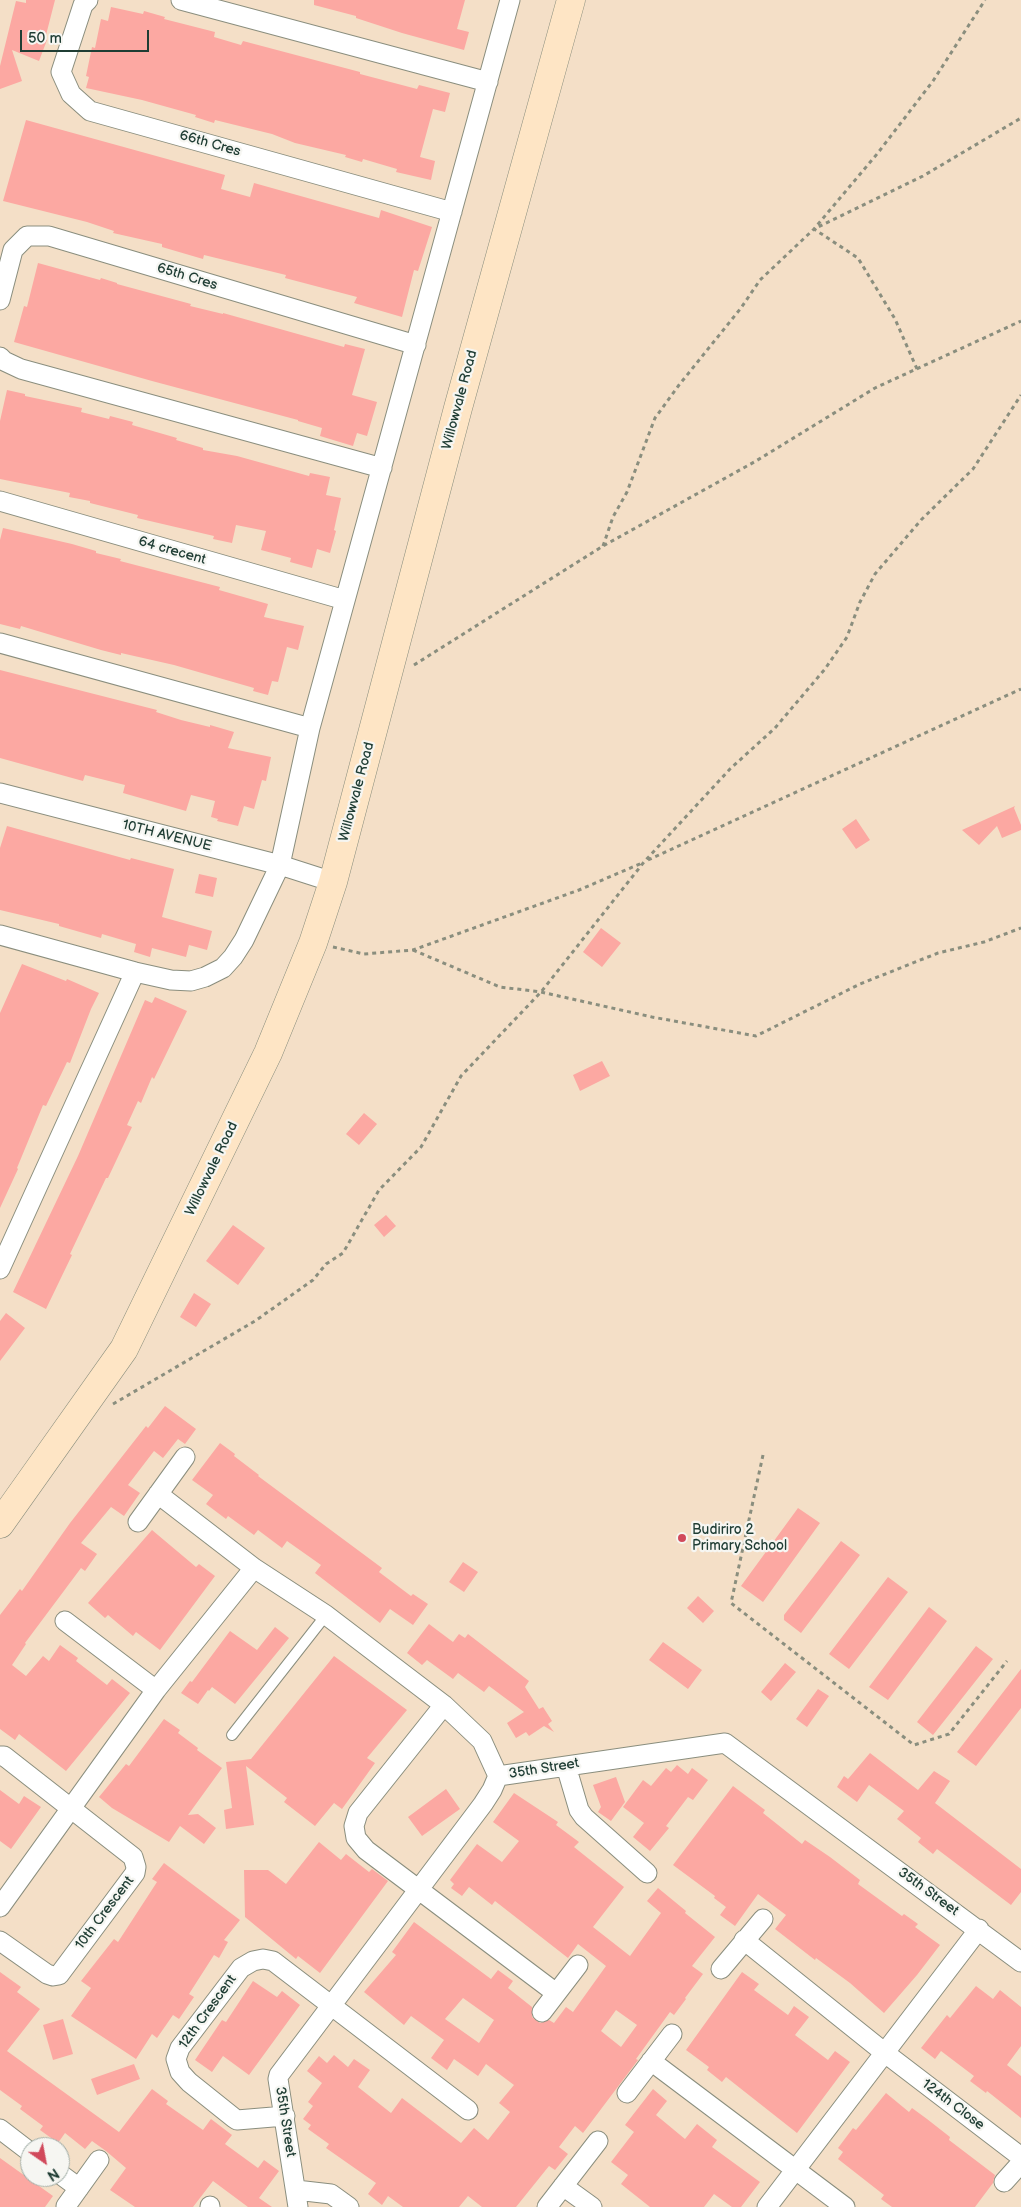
<!DOCTYPE html>
<style>
body{margin:0}
#map{position:relative;width:1021px;height:2207px;overflow:hidden;background:#f4dfc7;font-family:"Balsamiq Sans",sans-serif}
canvas{display:block}
.north{position:absolute;left:20px;top:2137px;width:50px;height:50px;box-sizing:border-box;background:#f6f6f2;border:1px solid #a0aca6;border-radius:50%;rotate:147deg;font-size:14px;font-weight:700;line-height:20px;text-align:center;color:#1f3d34}
.north::after{content:'';display:block;margin:auto;width:18px;height:22px;background:#d1495b;clip-path:polygon(50% 0,100% 100%,50% 72%,0 100%)}
.scale{position:absolute;left:20px;top:30px;width:129px;height:22px;box-sizing:border-box;border:2px solid #1f3d34;border-top:0;padding-left:6px;font-size:15px;line-height:18px;white-space:nowrap;color:#1f3d34;-webkit-text-stroke:4px #f6f6f2;paint-order:stroke}
</style>
<div id="map">
<canvas width="1021" height="2207"></canvas>
<div class="north">N</div>
<div class="scale">50 m</div>
</div>
<script>
const ctx = document.querySelector('canvas').getContext('2d');
ctx.lineJoin = 'round';
function fillPath(path, color) { ctx.fillStyle = color; ctx.fill(path, 'evenodd'); }
const shape = rows => new Path2D(rows.map(r => 'M' + r).join(''));
function stroke(path, color, width, dash) { ctx.strokeStyle = color; ctx.lineWidth = width; ctx.lineCap = dash ? 'butt' : 'round'; ctx.setLineDash(dash || []); ctx.stroke(path); }
function label(font, color, halo, rows, align = 'center') {
  ctx.font = font + ' "Balsamiq Sans",sans-serif'; ctx.lineWidth = 4.5; ctx.setLineDash([]); ctx.textBaseline = 'middle'; ctx.strokeStyle = halo; ctx.fillStyle = color; for (const [text, x, y, turn = 0] of rows) {
    ctx.save(); ctx.translate(x, y); ctx.rotate((+turn || 0) * Math.PI / 180); ctx.textAlign = isNaN(turn) ? turn : align; if (halo) ctx.strokeText(text, 0, 0); ctx.fillText(text, 0, 0); ctx.restore();
  }
}
const building = shape([
 [26,0,55,0,45,39,47,40,39,61,12,50,22,81,0,89,0,66,16,1,26,3],
 [314,0,465,0,457,29,469,32,464,50,402,33,356,18,356,16,314,5],
 [111,7,143,14,144,11,165,17,164,19,215,32,214,37,241,45,243,41,360,72,360,74,417,89,419,85,450,93,445,112,433,109,420,157,435,161,431,180,396,172,397,169,363,159,362,162,345,157,346,155,295,143,272,134,215,120,214,123,195,117,196,115,142,100,86,88,89,77,86,76,92,47,95,48,101,19,108,21],
 [26,120,225,175,221,189,250,197,254,183,379,218,381,210,432,227,418,271,414,270,402,317,354,303,357,297,285,278,286,275,204,255,203,259,162,247,162,244,113,233,114,231,87,222,3,201],
 [38,263,100,280,101,278,117,283,117,284,191,304,190,306,223,314,223,313,344,347,345,344,365,349,352,395,377,402,367,436,357,433,353,446,320,436,322,428,298,421,298,420,152,381,14,342,24,306,27,307],
 [7,390,25,394,25,396,82,408,81,412,109,419,110,416,133,422,132,425,177,438,176,440,203,448,203,450,237,456,309,476,310,473,330,477,326,495,341,498,334,530,336,531,330,553,317,549,312,568,290,562,291,558,261,550,266,531,236,525,232,543,213,539,214,536,137,518,138,515,90,503,90,501,69,497,70,493,0,479,0,421],
 [3,528,72,544,96,551,96,553,121,559,120,561,220,587,219,590,268,604,264,617,304,626,298,650,287,647,278,682,272,681,268,695,253,691,254,688,174,665,121,653,121,655,101,650,21,626,20,629,0,624,0,540],
 [0,670,157,710,156,712,181,720,210,727,210,725,234,732,228,748,271,757,266,781,262,780,254,809,244,806,238,826,217,821,218,819,211,817,215,801,191,795,186,811,123,793,125,785,85,775,83,781,0,758],
 [1015,806,1014,808,1021,825,1021,830,1002,838,997,826,979,845,962,830],
 [856,819,870,840,856,849,842,829],
 [7,826,130,860,131,858,174,869,162,917,212,931,207,950,189,945,186,957,152,948,150,957,134,952,136,944,102,934,101,938,59,926,59,924,0,910,0,848],
 [199,874,217,878,213,897,195,893],
 [601,928,621,943,602,967,583,952],
 [22,964,66,981,67,979,99,993,91,1009,70,1063,67,1062,46,1106,43,1105,17,1168,18,1169,0,1208,0,1013],
 [155,997,187,1011,154,1079,152,1077,141,1103,138,1101,127,1125,132,1127,108,1178,106,1178,70,1254,72,1255,46,1309,13,1292,78,1156,145,1000,152,1003],
 [602,1061,610,1076,580,1091,573,1075],
 [364,1113,377,1124,359,1145,346,1134],
 [386,1215,396,1226,384,1237,374,1225],
 [233,1225,265,1248,238,1285,206,1261],
 [194,1293,211,1304,196,1327,180,1317],
 [6,1313,25,1328,0,1361,0,1321],
 [165,1406,196,1429,185,1444,178,1439,163,1458,154,1451,128,1485,140,1493,124,1516,111,1507,81,1543,97,1554,85,1571,81,1568,25,1643,26,1644,12,1665,26,1676,43,1656,49,1661,60,1645,78,1658,76,1661,107,1685,112,1679,130,1693,66,1771,19,1734,15,1740,0,1729,0,1615,20,1589,22,1591,70,1523,146,1426,148,1428],
 [220,1443,235,1454,234,1456,259,1475,258,1476,382,1568,379,1572,411,1596,413,1594,428,1604,413,1625,390,1609,380,1623,315,1573,321,1565,287,1541,282,1548,258,1530,254,1535,228,1516,226,1519,206,1504,213,1495,192,1480],
 [798,1508,820,1523,763,1602,741,1586],
 [152,1530,196,1567,199,1564,215,1576,160,1650,136,1632,133,1636,108,1615,105,1618,88,1603],
 [841,1541,860,1555,801,1633,784,1620,784,1615],
 [463,1562,478,1572,464,1592,449,1582],
 [888,1577,908,1592,849,1669,829,1654],
 [698,1596,714,1611,703,1623,687,1608],
 [929,1607,947,1621,888,1700,869,1687],
 [429,1624,453,1642,459,1634,465,1638,468,1634,529,1681,525,1687,539,1709,543,1707,552,1721,548,1724,554,1732,544,1726,529,1736,526,1732,516,1738,507,1723,524,1712,489,1686,484,1692,458,1673,453,1679,427,1660,422,1665,407,1653],
 [275,1627,289,1638,235,1704,212,1687,209,1691,208,1690,198,1704,181,1693,190,1681,192,1682,230,1631,257,1650],
 [663,1642,702,1670,688,1689,649,1660],
 [976,1646,993,1659,933,1735,917,1722],
 [334,1656,407,1710,367,1758,375,1763,342,1809,334,1803,315,1826,284,1802,287,1798,246,1766,254,1825,226,1829,224,1810,232,1808,226,1762,251,1759],
 [785,1663,796,1672,771,1701,761,1692],
 [1021,1669,1021,1708,976,1766,957,1752],
 [818,1689,829,1696,807,1727,796,1719],
 [164,1719,180,1730,178,1733,198,1748,197,1750,222,1768,188,1815,198,1814,216,1828,204,1844,180,1826,169,1842,112,1808,99,1797,126,1764,129,1766],
 [870,1753,918,1790,934,1771,950,1781,935,1803,1021,1869,1021,1892,1011,1905,937,1849,933,1854,918,1842,921,1838,897,1819,904,1811,869,1785,857,1802,837,1787,844,1776,848,1779],
 [677,1765,688,1774,692,1768,708,1780,693,1800,688,1797,666,1826,669,1828,650,1851,633,1837,644,1823,623,1807,643,1780,651,1786,666,1768,671,1772],
 [616,1777,625,1802,611,1821,598,1812,601,1807,593,1785],
 [733,1786,765,1810,763,1813,802,1844,805,1840,830,1857,860,1880,858,1884,902,1916,904,1914,918,1924,915,1927,940,1945,917,1975,884,2013,850,1983,816,1958,815,1960,775,1929,786,1915,758,1894,735,1926,720,1915,726,1907,714,1898,715,1896,673,1865],
 [446,1789,460,1809,422,1836,408,1817],
 [0,1790,19,1804,24,1796,41,1807,11,1849,0,1841],
 [514,1793,558,1822,556,1825,579,1842,574,1847,624,1887,593,1927,630,1956,661,1913,647,1901,658,1888,686,1911,685,1913,715,1937,692,1966,703,1974,685,1998,686,1999,674,2015,670,2012,636,2059,638,2060,583,2133,575,2126,559,2147,568,2154,555,2170,549,2166,516,2207,482,2207,468,2196,459,2207,403,2207,388,2196,382,2205,368,2194,376,2183,326,2148,329,2144,308,2129,311,2125,303,2119,313,2106,308,2102,322,2083,307,2071,319,2056,327,2063,334,2055,348,2067,354,2059,370,2070,358,2087,391,2113,402,2098,461,2143,474,2128,488,2140,510,2112,499,2103,514,2085,486,2064,478,2076,454,2059,447,2070,431,2058,444,2040,411,2016,404,2025,364,1992,396,1955,392,1952,414,1922,491,1979,498,1970,513,1981,508,1988,532,2007,532,2017,540,2023,549,2020,554,2023,566,2007,573,2012,606,1966,578,1944,568,1958,495,1901,492,1905,469,1887,462,1896,451,1888,454,1884,450,1880,477,1844,502,1862,519,1841,493,1822],
 [463,1998,494,2020,479,2043,445,2019],
 [616,2010,637,2025,621,2047,601,2031],
 [319,1842,341,1860,346,1854,369,1872,372,1869,388,1881,320,1973,298,1956,296,1959,245,1917,244,1870,268,1870,286,1884],
 [164,1863,240,1920,224,1940,228,1942,219,1958,214,1955,189,1994,194,1997,179,2019,173,2015,157,2038,152,2034,136,2059,71,2016,91,1988,81,1981,114,1939,118,1942,157,1882,152,1879],
 [0,1972,21,1987,17,1992,40,2009,7,2051,119,2132,152,2089,168,2101,166,2104,203,2130,211,2119,232,2135,225,2144,258,2168,264,2160,279,2171,259,2198,272,2207,248,2207,213,2181,193,2207,135,2207,110,2190,126,2168,106,2151,92,2141,85,2149,65,2133,58,2143,40,2130,43,2126,20,2109,22,2106,0,2090],
 [742,1972,759,1984,754,1990,788,2015,794,2006,809,2017,795,2035,828,2060,835,2051,850,2062,797,2133,726,2077,722,2082,707,2070,709,2067,686,2050],
 [253,1981,277,1997,282,1991,300,2005,249,2075,223,2056,212,2072,195,2060,222,2020,226,2022],
 [976,1986,993,1999,1000,1990,1021,2007,1021,2046,1007,2065,1021,2076,1021,2118,987,2091,986,2093,970,2081,974,2076,941,2051,935,2059,921,2048,947,2015,950,2018],
 [63,2019,73,2054,53,2060,43,2025],
 [134,2064,140,2079,97,2095,91,2079],
 [653,2089,667,2101,656,2115,685,2139,697,2124,717,2140,712,2147,760,2182,741,2207,732,2207,714,2194,704,2207,650,2207,621,2184,628,2175,611,2162,634,2132,625,2125],
 [886,2093,909,2112,912,2108,927,2119,950,2137,949,2140,995,2175,993,2183,975,2207,892,2207,881,2199,884,2195,838,2159,843,2152,838,2148,853,2128,856,2130],
 [0,2158,53,2196,45,2207,0,2207]
]);
const path = shape([
 [917,369,895,319,858,258,814,229,923,176,1021,118],
 [603,546,613,517,627,492,655,418,679,385,741,308,760,280,814,229,877,154,933,81,985,0],
 [414,665,603,546,756,461,875,388,1021,321],
 [648,860,1021,689],
 [333,947,364,954,413,950,579,890,642,863],
 [413,950,500,987,541,992,652,1017,756,1036,860,984,938,953,984,942,1021,928],
 [113,1404,255,1321,313,1280,326,1264,343,1253,379,1190,421,1147,461,1076,541,992,644,862,730,769,775,728,825,669,847,637,860,602,875,574,921,520,973,469,1021,395],
 [763,1455,731,1603,914,1745,949,1734,1007,1661]
]);
const lane = shape([
 [232,1735,326,1615]
]);
const street = shape([
 [88,0,83,5,61,72,71,94,90,111,452,212],
 [181,0,488,82],
 [0,300,13,250,27,236,49,236,416,345],
 [0,357,4,361,21,369,382,468],
 [0,501,345,600],
 [0,643,310,728],
 [0,793,280,865,333,882],
 [0,935,135,972,171,980,191,981,205,977,223,968,233,957,244,940,280,865,310,728,510,0],
 [0,1269,135,972],
 [158,1494,254,1568,326,1615,444,1705,482,1741,498,1776],
 [138,1522,185,1457],
 [65,1621,156,1690],
 [444,1705,358,1813,354,1826,356,1838,366,1850,556,1993],
 [0,1756,4,1756,133,1857,136,1867,135,1873,59,1975,53,1976,47,1974,0,1941],
 [566,1766,579,1810,584,1817,647,1873],
 [498,1776,725,1743,1021,1962],
 [0,1907,156,1690,254,1568],
 [744,1940,885,2053,1021,2157],
 [721,1969,763,1919],
 [542,2012,578,1965],
 [651,2061,845,2207],
 [627,2093,672,2034],
 [285,2116,237,2120,234,2118,189,2082,180,2072,176,2059,180,2048,241,1968,253,1961,263,1959,273,1961,468,2110],
 [0,2129,30,2152],
 [60,2174,79,2188],
 [1004,2182,1021,2163],
 [563,2186,592,2207],
 [296,2190,331,2194,349,2207],
 [66,2206,99,2160],
 [210,2207,210,2206],
 [298,2207,278,2079,279,2075,483,1804,492,1790,498,1776],
 [547,2207,598,2141],
 [767,2207,979,1929]
]);
const secondary = shape([
 [0,1524,124,1349,268,1053,313,943,333,882,458,408,571,0]
]);
const markers = [
 [682,1538,5,"#d1495b"]
];
const streetNames = [
 ["66th Cres",210,144,16],
 ["65th Cres",187,277,17],
 ["Willowvale Road",460,400,-75],
 ["64 crecent",172,551,16],
 ["Willowvale Road",357,792,-75],
 ["10TH AVENUE",167,836,14],
 ["Willowvale Road",212,1169,-64],
 ["35th Street",544,1769,-9],
 ["35th Street",928,1892,36],
 ["10th Crescent",105,1913,-53],
 ["12th Crescent",208,2012,-54],
 ["124th Close",953,2105,37],
 ["35th Street",285,2122,81]
];
const poiNames = [
 ["Budiriro 2",692,1530],
 ["Primary School",692,1546]
];
fillPath(building, '#fca8a2');
stroke(lane, '#8a8e7e', 12);
stroke(street, '#8a8e7e', 21);
stroke(secondary, '#8a8e7e', 29);
stroke(path, '#8a8e7e', 3, [4, 4]);
stroke(lane, '#fff', 10);
stroke(street, '#fff', 19);
stroke(secondary, '#fee5c5', 28);
for (const [x, y, r, color] of markers) { const dot = new Path2D(); dot.arc(x, y, r, 0, 2 * Math.PI); ctx.fillStyle = color; ctx.fill(dot); stroke(dot, '#f6f6f2', 2); }
label('14px', '#1f3d34', '#f6f6f2', streetNames);
label('14px', '#1f3d34', '#f6f6f2', poiNames, 'left');
</script>
